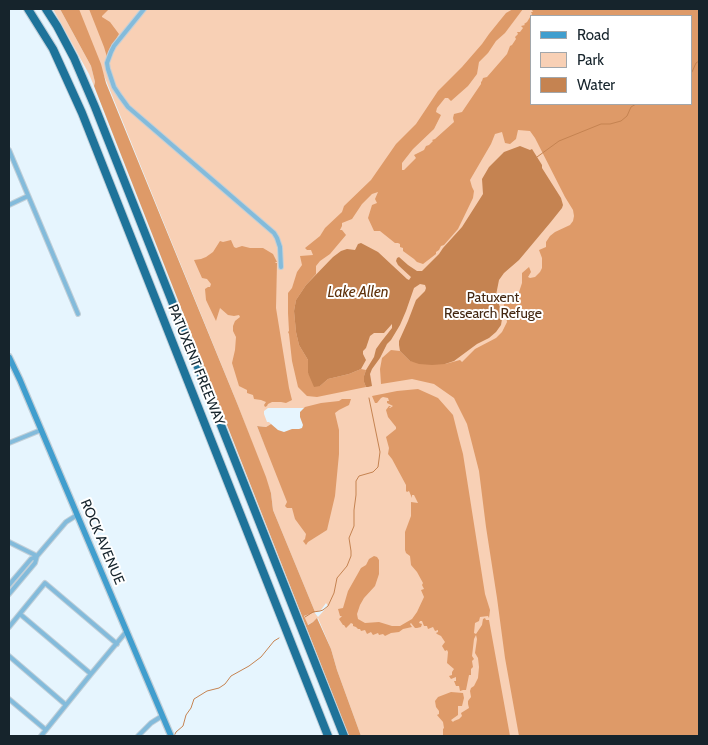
<!DOCTYPE html>
<style>
body{margin:0}
#map{position:relative;width:708px;height:745px;overflow:hidden;background:#e6f5fe;font-family:Cabin,sans-serif}
canvas{display:block}
.frame{position:absolute;inset:0;border:10px solid #16242c;pointer-events:none}
.legend{position:absolute;left:530px;top:15px;width:162px;height:90px;box-sizing:border-box;background:#fff;border:1px solid #a2a7ab;margin:0;padding:6px 9px;list-style:none;font-size:15px;color:#16242c}
.legend li{display:flex;align-items:center;gap:10px;height:25px}
.legend b{width:25px;border:1px solid #a2a7ab}
</style>
<div id="map">
<canvas width="708" height="745"></canvas>
<div class="frame"></div>
<ul class="legend">
<li><b style="height:6px;background:#409ece"></b>Road</li>
<li><b style="height:14px;background:#f8d0b5"></b>Park</li>
<li><b style="height:14px;background:#c58351"></b>Water</li>
</ul>
</div>
<script>
const ctx = document.querySelector('canvas').getContext('2d');
ctx.lineJoin = 'round';
function fillPath(path, color) { ctx.fillStyle = color; ctx.fill(path, 'evenodd'); }
const shape = rows => new Path2D(rows.map(r => 'M' + r).join(''));
function stroke(path, color, width, dash) { ctx.strokeStyle = color; ctx.lineWidth = width; ctx.lineCap = dash ? 'butt' : 'round'; ctx.setLineDash(dash || []); ctx.stroke(path); }
function label(font, color, halo, rows, align = 'center') {
  ctx.font = font + ' Cabin,sans-serif'; ctx.lineWidth = 4; ctx.setLineDash([]); ctx.textBaseline = 'middle'; ctx.strokeStyle = halo; ctx.fillStyle = color; for (const [text, x, y, turn = 0] of rows) {
    ctx.save(); ctx.translate(x, y); ctx.rotate((+turn || 0) * Math.PI / 180); ctx.textAlign = isNaN(turn) ? turn : align; if (halo) ctx.strokeText(text, 0, 0); ctx.fillText(text, 0, 0); ctx.restore();
  }
}
const green = shape([
 [53,9,60,9,91,66,95,82,94,86,89,74],
 [74,9,699,9,699,736,361,736,337,670,331,649,318,618,313,622,307,625,304,616,314,612,318,617,328,606,326,603,321,610,315,612,273,510,271,493,237,403,105,78],
 [532,16,692,16,692,104,532,104],
 [268,408,314,408,322,431,264,443,257,426,266,427,271,424,269,422,267,422,264,414,264,411]
]);
const forest = shape([
 [60,9,79,9,101,64,106,83,237,403,266,477,271,493,273,510,315,612,304,616,308,625,313,622,317,618,331,649,337,670,361,736,349,736,94,86,95,82,91,66],
 [89,9,109,9,102,16,102,17,110,22,119,34,116,39,115,42,110,48,107,57,104,47],
 [513,9,523,9,505,33,496,41,488,53,479,62,477,74,468,86,451,101,448,98,445,98,437,108,436,112,441,115,434,129,413,149,402,163,402,170,404,170,416,158,414,155,424,150,426,146,429,145,433,141,432,140,435,139,454,122,453,118,454,114,462,112,481,84,481,82,482,81,483,78,487,77,507,54,510,46,512,45,516,39,515,37,518,34,517,32,520,32,523,28,521,26,525,25,524,24,527,22,532,14,531,12,533,12,532,10,536,10,538,9,699,9,699,736,519,736,505,658,497,598,486,527,479,471,467,424,454,398,434,384,412,379,381,384,380,369,382,358,391,350,400,351,410,361,445,364,460,360,462,362,475,349,496,338,502,332,507,322,503,300,503,295,514,294,519,292,522,283,522,273,529,267,531,272,528,277,530,278,535,277,540,272,542,268,542,258,539,250,546,247,546,242,550,236,555,232,570,225,573,221,574,216,573,210,565,197,535,138,530,131,518,130,516,139,510,144,505,143,502,132,495,134,491,144,470,180,472,187,474,191,473,198,458,229,444,245,441,246,439,250,436,252,436,254,423,264,417,262,414,259,403,251,403,248,400,247,400,244,398,243,395,243,380,231,374,231,368,218,372,205,377,203,375,199,378,192,372,194,362,204,352,219,342,223,342,226,340,230,342,230,346,235,330,254,320,261,316,266,316,274,306,285,296,300,294,311,296,332,299,345,308,360,308,373,320,386,328,379,349,374,361,369,366,370,364,376,364,382,366,387,317,397,307,396,298,387,292,361,289,334,288,332,289,331,288,313,288,293,292,288,297,272,302,265,300,256,313,255,311,250,307,250,305,248,320,236,325,228,342,212,344,206,371,180,396,144,416,124,438,91,462,67,482,44,489,34,506,13],
 [532,16,692,16,692,104,532,104],
 [231,240,234,247,236,248,242,246,250,248,263,248,273,254,277,262,275,262,276,263,277,263,276,308,289,388,292,400,286,403,281,402,272,402,268,404,267,406,265,407,264,405,266,402,261,400,254,399,253,395,247,393,247,390,239,386,232,363,235,350,236,337,233,331,233,326,235,321,240,317,239,315,234,316,228,315,220,308,216,321,206,300,205,289,208,287,210,287,211,284,207,279,202,278,194,260,201,259,206,257,213,252,220,241,223,242],
 [418,389,438,398,453,415,459,439,463,454,485,594,490,610,489,618,488,616,480,617,479,621,475,623,474,633,476,634,482,625,483,619,485,618,486,620,489,620,510,736,443,736,443,729,444,728,443,722,437,715,439,714,439,711,436,707,435,701,438,697,451,692,463,693,464,698,462,706,458,706,458,715,451,720,453,722,454,721,459,719,462,716,461,713,469,708,468,704,468,701,471,697,470,691,471,688,474,686,478,678,479,667,478,658,475,653,477,639,476,635,474,639,472,656,474,659,472,661,473,667,471,669,471,675,469,675,466,690,463,690,460,691,459,686,456,686,454,681,456,681,456,677,451,679,449,676,452,675,452,672,454,669,447,663,448,652,447,650,445,651,442,646,445,642,441,636,437,634,436,633,438,632,438,630,435,631,433,627,428,629,427,626,424,626,422,621,420,621,419,623,422,624,421,627,417,628,415,628,411,623,410,624,412,627,403,629,399,632,391,633,385,636,383,634,379,635,378,633,373,635,371,632,367,634,365,630,361,631,360,629,358,629,356,627,353,626,353,624,351,623,346,628,344,625,343,625,339,619,342,616,340,616,338,609,343,608,348,591,361,568,366,565,369,559,374,556,377,557,379,560,379,574,375,586,364,598,360,605,357,614,358,619,365,623,379,622,392,626,400,626,412,619,417,612,424,597,421,590,424,589,422,585,423,583,417,572,411,565,410,556,406,553,405,550,405,532,411,516,411,502,418,503,414,495,412,495,412,498,409,491,407,492,406,491,406,485,392,459,388,454,389,448,386,437,396,429,396,427,388,417,386,410,389,406,391,406,389,408,390,408,393,406,387,403,387,401,389,401,388,398,383,397,381,398,377,403,375,403,372,396,397,391],
 [342,399,351,399,349,405,339,410,335,413,339,430,339,454,335,496,327,530,308,542,306,545,303,541,305,539,306,534,295,519,292,508,287,508,285,506,287,502,257,426,266,427,271,424,278,430,284,432,292,429,299,429,302,428,303,425,300,417,300,412,305,407,321,403,339,401]
]);
const water = shape([
 [520,146,530,150,532,149,542,165,542,168,561,198,563,205,562,208,550,223,519,260,504,273,499,280,496,295,501,311,502,319,501,325,496,332,489,338,477,344,454,361,445,364,432,365,419,364,410,361,400,351,399,345,399,341,408,321,416,300,425,291,426,288,425,285,420,284,414,288,406,311,400,325,391,340,387,344,380,358,372,369,370,374,372,386,368,387,366,387,364,382,364,376,366,370,374,357,376,349,381,342,392,328,392,324,384,333,374,333,370,336,366,348,363,351,363,354,366,360,361,369,349,374,328,379,320,386,314,387,308,373,308,360,299,345,296,332,294,311,296,300,306,285,333,257,341,251,347,249,355,250,358,244,361,243,378,252,407,279,409,280,411,277,398,265,396,261,397,258,399,257,408,265,417,271,422,271,439,254,443,248,462,227,483,194,482,179,489,167,504,152]
]);
const stream = shape([
 [692,72,696,63,699,61],
 [537,157,559,141,601,124,610,124,621,121,627,116,631,107,636,104],
 [305,617,313,612,320,611,323,610,328,606,334,593,337,578,347,566,351,556,351,551,349,538,354,526,354,510,356,495,356,481,359,476,373,472,378,467,380,452,369,398],
 [174,736,176,732,183,726,186,715,191,708,194,699,207,691,219,688,225,684,231,676,249,666,261,657,274,641,279,638]
]);
const street = shape([
 [144,9,114,46,111,52,107,63,108,69,114,87,120,96,128,107,274,233,277,238,280,247,281,267],
 [9,150,78,314],
 [9,205,28,196],
 [9,443,41,430],
 [9,542,37,556],
 [9,585,31,559,37,556,66,522,77,515],
 [9,594,35,563,37,556],
 [20,614,91,674],
 [9,627,45,583,117,644],
 [9,656,66,705],
 [9,699,46,730],
 [41,736,91,674,126,632],
 [138,736,151,723,162,716]
]);
const secondary = shape([
 [9,357,20,380,171,736]
]);
const highway = shape([
 [28,9,53,49,82,113,328,736],
 [46,9,57,26,74,58,95,107,344,736]
]);
const parkNames = [
 ["Patuxent",493,298],
 ["Research Refuge",493,314]
];
const streetNames = [
 ["PATUXENT FREEWAY",196,365,68],
 ["ROCK AVENUE",102,542,67]
];
const waterNames = [
 ["Lake Allen",358,293]
];
fillPath(green, '#f8d0b5');
fillPath(forest, '#de9a68');
fillPath(water, '#c58351');
stroke(stream, '#c58351', 1);
stroke(street, '#c1cfd8', 6);
stroke(secondary, '#c1cfd8', 8);
stroke(highway, '#c1cfd8', 10);
stroke(street, '#83bbdb', 4);
stroke(secondary, '#409ece', 5.5);
stroke(highway, '#1e739a', 8);
label('14px', '#432711', '#fff', parkNames);
label('14px', '#16242c', '#fff', streetNames);
label('italic 15px', '#5f320b', '#fff', waterNames);
</script>
